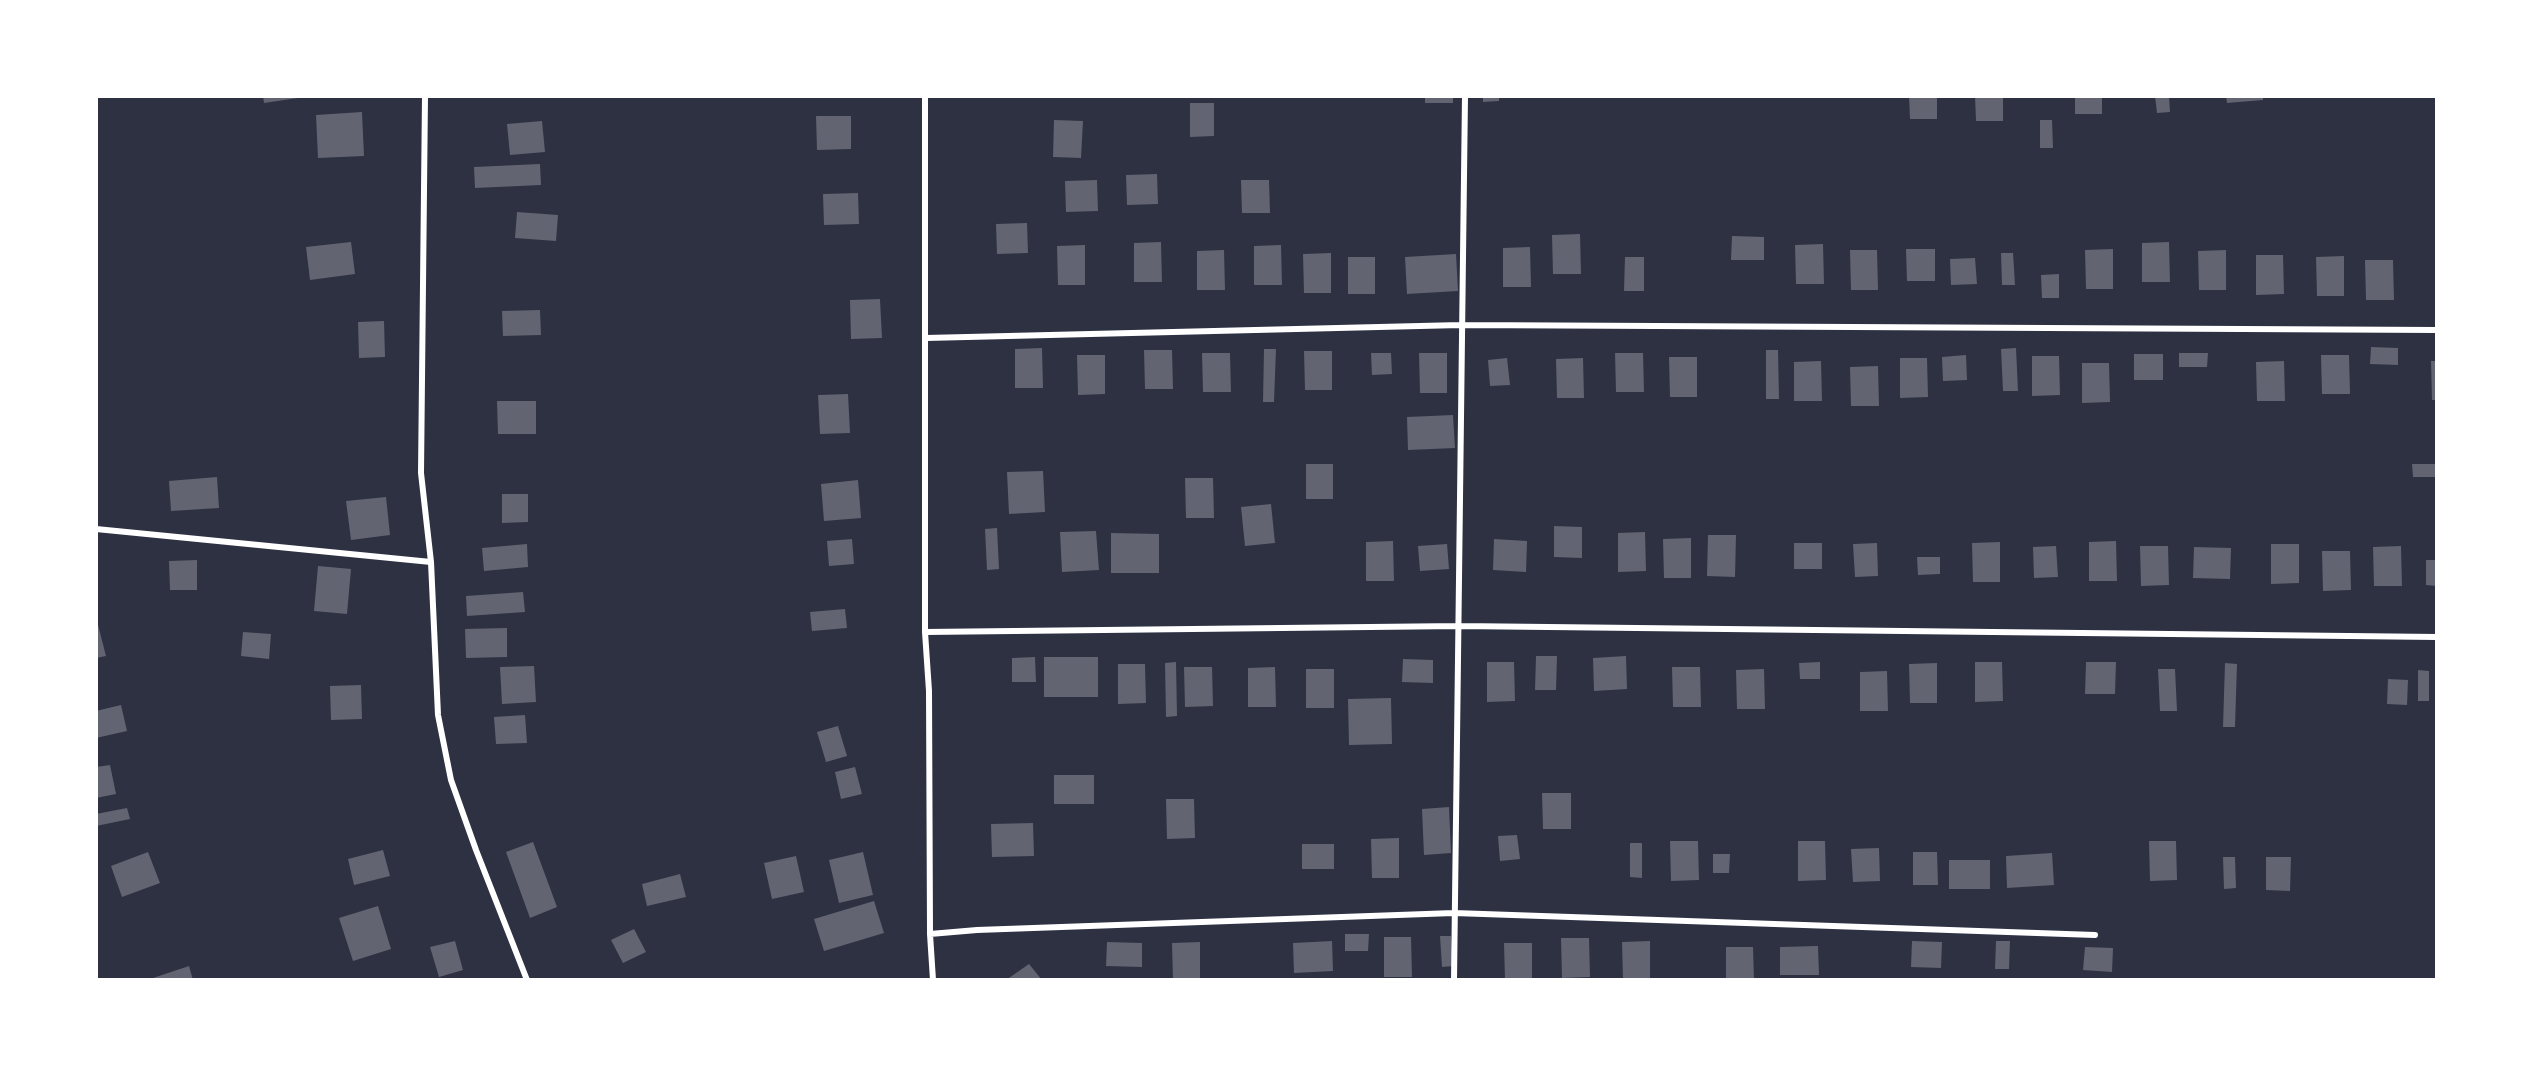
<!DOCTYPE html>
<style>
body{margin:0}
#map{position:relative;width:2533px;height:1076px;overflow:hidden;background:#2d3142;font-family:Manrope,sans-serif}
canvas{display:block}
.frame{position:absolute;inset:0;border:98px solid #fff;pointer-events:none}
</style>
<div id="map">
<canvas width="2533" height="1076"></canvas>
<div class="frame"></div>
</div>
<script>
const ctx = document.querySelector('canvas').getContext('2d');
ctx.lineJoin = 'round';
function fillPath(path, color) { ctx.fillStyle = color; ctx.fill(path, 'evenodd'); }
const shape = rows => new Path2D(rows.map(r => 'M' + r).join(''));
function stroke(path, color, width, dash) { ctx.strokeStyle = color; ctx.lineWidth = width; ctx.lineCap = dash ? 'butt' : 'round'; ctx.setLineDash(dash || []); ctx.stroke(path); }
const building = shape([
 [263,96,305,96,305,97,264,103],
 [1425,96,1453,96,1453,103,1425,103],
 [1483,96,1499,96,1499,101,1483,102],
 [1909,96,1937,96,1937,119,1910,119],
 [1975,96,2003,96,2003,121,1976,121],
 [2075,96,2102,96,2102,114,2075,114],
 [2155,96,2169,96,2170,112,2157,113],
 [2226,96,2263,96,2263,100,2227,103],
 [1190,103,1214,103,1214,136,1190,137],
 [362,112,364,156,318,158,316,115],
 [816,116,851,116,851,149,817,150],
 [1054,120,1083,121,1081,158,1053,157],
 [2040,120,2052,120,2053,148,2040,148],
 [542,121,545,152,510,155,507,124],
 [540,164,541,185,475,188,474,167],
 [1157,174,1158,204,1127,205,1126,175],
 [1097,180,1098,211,1066,212,1065,181],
 [1241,180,1269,180,1270,213,1242,213],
 [858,193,859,224,824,225,823,194],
 [517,212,558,215,556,241,515,238],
 [1027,223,1028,253,997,254,996,224],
 [1580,234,1581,274,1553,274,1552,235],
 [1732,236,1764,237,1764,260,1731,260],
 [351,242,355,274,310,280,306,247],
 [1161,242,1162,282,1134,282,1134,243],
 [2169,242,2170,282,2142,282,2142,243],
 [1823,244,1824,284,1796,284,1795,245],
 [1085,245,1085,285,1058,285,1057,246],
 [1281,245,1282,285,1254,285,1254,246],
 [1530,247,1531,287,1503,287,1503,248],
 [1906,249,1935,249,1935,281,1907,281],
 [2113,249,2113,289,2086,289,2085,250],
 [1224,250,1225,290,1197,290,1197,251],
 [1850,250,1877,250,1878,290,1851,290],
 [2226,250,2226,290,2199,290,2198,251],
 [1331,253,1331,293,1304,293,1303,254],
 [2001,253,2013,253,2015,285,2002,285],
 [1456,254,1458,291,1407,294,1405,257],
 [2256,255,2283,255,2284,294,2256,295],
 [2344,256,2344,296,2317,296,2316,257],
 [1348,257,1375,257,1375,294,1348,294],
 [1625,257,1644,257,1644,291,1624,291],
 [1975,258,1977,284,1951,285,1950,259],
 [2365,260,2393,260,2394,300,2366,300],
 [2059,274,2059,298,2042,298,2041,275],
 [880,299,882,338,851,339,850,300],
 [540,310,541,335,503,336,502,311],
 [384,321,385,357,359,358,358,322],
 [2371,347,2398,348,2398,365,2370,364],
 [1042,348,1043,388,1015,388,1015,349],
 [2016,348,2018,391,2003,391,2001,349],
 [1264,349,1276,349,1274,402,1263,402],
 [1144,350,1172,350,1173,389,1145,389],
 [1766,350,1778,350,1779,399,1766,399],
 [1304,351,1332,351,1332,390,1305,390],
 [1202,353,1230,353,1231,392,1203,392],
 [1371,353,1391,353,1392,374,1372,375],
 [1419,353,1447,353,1447,393,1420,393],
 [1615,353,1643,353,1644,392,1616,392],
 [2179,353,2208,353,2207,367,2179,367],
 [2134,354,2163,354,2163,380,2134,380],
 [1077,355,1105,355,1105,394,1078,395],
 [1966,355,1967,380,1943,381,1942,357],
 [2321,355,2349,355,2350,394,2322,394],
 [2032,356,2059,356,2060,395,2032,396],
 [1669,357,1697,357,1697,397,1670,397],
 [1507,358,1510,385,1490,386,1488,360],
 [1583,358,1584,398,1557,398,1556,359],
 [1900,358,1927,358,1928,397,1900,398],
 [1821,361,1822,401,1794,401,1794,362],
 [2284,361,2285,401,2257,401,2256,362],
 [2431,361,2437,361,2437,400,2432,400],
 [2082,363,2109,363,2110,402,2082,403],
 [1878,366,1879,406,1851,406,1850,367],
 [848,394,850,433,820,434,818,395],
 [497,401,536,401,536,434,498,434],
 [1453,415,1455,448,1408,450,1407,417],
 [1306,464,1333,464,1333,499,1306,499],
 [2412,464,2437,464,2437,477,2413,477],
 [1043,471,1045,512,1009,514,1007,472],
 [217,477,219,508,171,511,169,481],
 [1185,478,1213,478,1214,518,1186,518],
 [858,480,861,518,824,521,821,484],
 [502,494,528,494,528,522,502,523],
 [386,497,390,535,351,540,346,501],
 [1271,504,1275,543,1245,546,1241,507],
 [1554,526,1582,527,1582,558,1554,557],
 [997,528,999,569,987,570,985,529],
 [1096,531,1099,570,1062,572,1060,532],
 [1645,532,1646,571,1618,572,1618,533],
 [1111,533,1159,534,1159,573,1111,573],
 [1708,535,1736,535,1735,577,1707,576],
 [1691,538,1691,578,1664,578,1663,539],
 [852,539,854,564,829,566,827,541],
 [1494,539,1527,541,1526,572,1493,570],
 [1393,541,1394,581,1366,581,1366,542],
 [2116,541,2117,581,2089,581,2089,542],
 [2000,542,2000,582,1973,582,1972,543],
 [1794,543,1822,543,1822,569,1794,569],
 [1877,543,1878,576,1855,577,1853,544],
 [527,544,528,567,484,571,482,548],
 [1447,544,1449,569,1420,571,1418,546],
 [2271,544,2299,544,2299,583,2271,584],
 [2056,546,2058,577,2034,578,2033,547],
 [2140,546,2168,546,2169,585,2141,586],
 [2401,546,2402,586,2374,586,2373,547],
 [2194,547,2231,548,2230,579,2193,578],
 [2322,551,2350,551,2351,590,2323,591],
 [1917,557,1940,557,1940,574,1918,575],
 [197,560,197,590,170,590,169,561],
 [2426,560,2437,560,2437,586,2426,585],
 [318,566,351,569,347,614,314,611],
 [523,592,525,612,467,616,466,596],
 [845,609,847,628,812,631,810,612],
 [96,617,106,656,96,658],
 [507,628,507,657,466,658,465,629],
 [243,632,271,634,269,659,241,656],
 [1536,656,1557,656,1556,690,1535,690],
 [1626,656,1627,689,1594,691,1593,658],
 [1035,657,1036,682,1012,682,1012,658],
 [1044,657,1098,657,1098,697,1044,697],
 [1403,659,1433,660,1433,683,1402,682],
 [1176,662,1177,716,1166,717,1165,663],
 [1487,662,1514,662,1515,701,1487,702],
 [1820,662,1820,679,1800,679,1799,663],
 [1975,662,2002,662,2003,701,1975,702],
 [2086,662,2116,662,2115,694,2085,694],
 [1937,663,1937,703,1910,703,1909,664],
 [2225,663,2237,664,2235,727,2223,727],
 [1118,664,1145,664,1146,703,1118,704],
 [534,666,536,702,502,704,500,667],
 [1184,667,1212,667,1213,706,1185,707],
 [1275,667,1276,707,1248,707,1248,668],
 [1672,667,1700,667,1701,707,1673,707],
 [1306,669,1334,669,1334,708,1306,708],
 [1764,669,1765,709,1737,709,1736,670],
 [2158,669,2175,669,2177,711,2160,711],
 [2418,670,2429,671,2429,701,2418,701],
 [1887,671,1888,711,1860,711,1860,672],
 [2388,679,2408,680,2407,705,2387,704],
 [361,685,362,719,331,720,330,686],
 [1391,698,1392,744,1349,745,1348,699],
 [121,705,127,731,96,738,96,711],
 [525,715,527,743,496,744,494,717],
 [838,726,847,756,826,762,817,732],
 [110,765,116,794,96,798,96,767],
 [855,767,862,794,841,799,835,772],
 [1054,775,1094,775,1094,804,1054,804],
 [1542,793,1571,793,1571,829,1543,829],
 [1166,799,1194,799,1195,838,1167,839],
 [1449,807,1451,853,1424,855,1422,809],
 [127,808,130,819,96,826,96,814],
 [1033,823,1034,856,992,857,991,824],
 [1517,835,1520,859,1500,861,1498,836],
 [1399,838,1399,878,1372,878,1371,839],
 [1670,841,1698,841,1699,880,1671,881],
 [1798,841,1825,841,1826,880,1798,881],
 [2149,841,2176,841,2177,880,2150,881],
 [533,842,557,907,530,918,506,852],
 [1630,843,1642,843,1642,878,1630,877],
 [1302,844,1334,844,1334,869,1302,869],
 [1879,848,1880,881,1853,882,1851,849],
 [383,850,390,876,354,885,348,859],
 [148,852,160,883,122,897,111,866],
 [863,852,873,895,839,903,829,860],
 [1913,852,1937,852,1938,885,1913,885],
 [2052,853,2054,885,2007,888,2006,856],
 [1713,854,1730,854,1729,873,1713,873],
 [796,856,804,892,772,899,764,863],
 [2223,857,2235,857,2236,888,2224,889],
 [2266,857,2291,857,2290,891,2266,890],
 [1949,860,1990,860,1990,889,1949,889],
 [680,874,686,897,647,906,642,884],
 [874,901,884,933,824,951,814,919],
 [378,906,391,949,353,961,339,918],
 [634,929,646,952,623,963,611,940],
 [1345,934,1369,934,1368,951,1345,951],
 [1440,936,1451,936,1453,966,1442,967],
 [1384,937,1411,937,1412,977,1384,977],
 [1561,938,1589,938,1590,977,1562,978],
 [455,941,463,970,439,977,430,947],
 [1332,941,1333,971,1294,973,1293,943],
 [1650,941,1650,980,1623,980,1622,942],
 [1912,941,1942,942,1941,968,1911,967],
 [1996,941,2010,941,2009,969,1995,969],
 [1107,942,1142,943,1142,967,1106,966],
 [1200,942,1200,980,1173,980,1172,943],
 [1504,943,1532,943,1532,980,1505,980],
 [1818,946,1819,975,1780,975,1780,947],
 [1726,947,1753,947,1754,980,1726,980],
 [2085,947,2113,948,2112,972,2083,970],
 [1029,964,1042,980,1006,980],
 [189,966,193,980,147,980]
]);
const minor = shape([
 [425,96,421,473,431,562,438,715,451,780,476,850,527,980],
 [925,96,925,632,929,691,930,934,933,980],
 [926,338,1461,325,2437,330],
 [96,529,431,562],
 [925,632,1459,626,2437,637],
 [930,934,977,930,1454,913,2095,935],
 [1454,980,1465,96]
]);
fillPath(building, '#626471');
stroke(minor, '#fff', 6);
</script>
